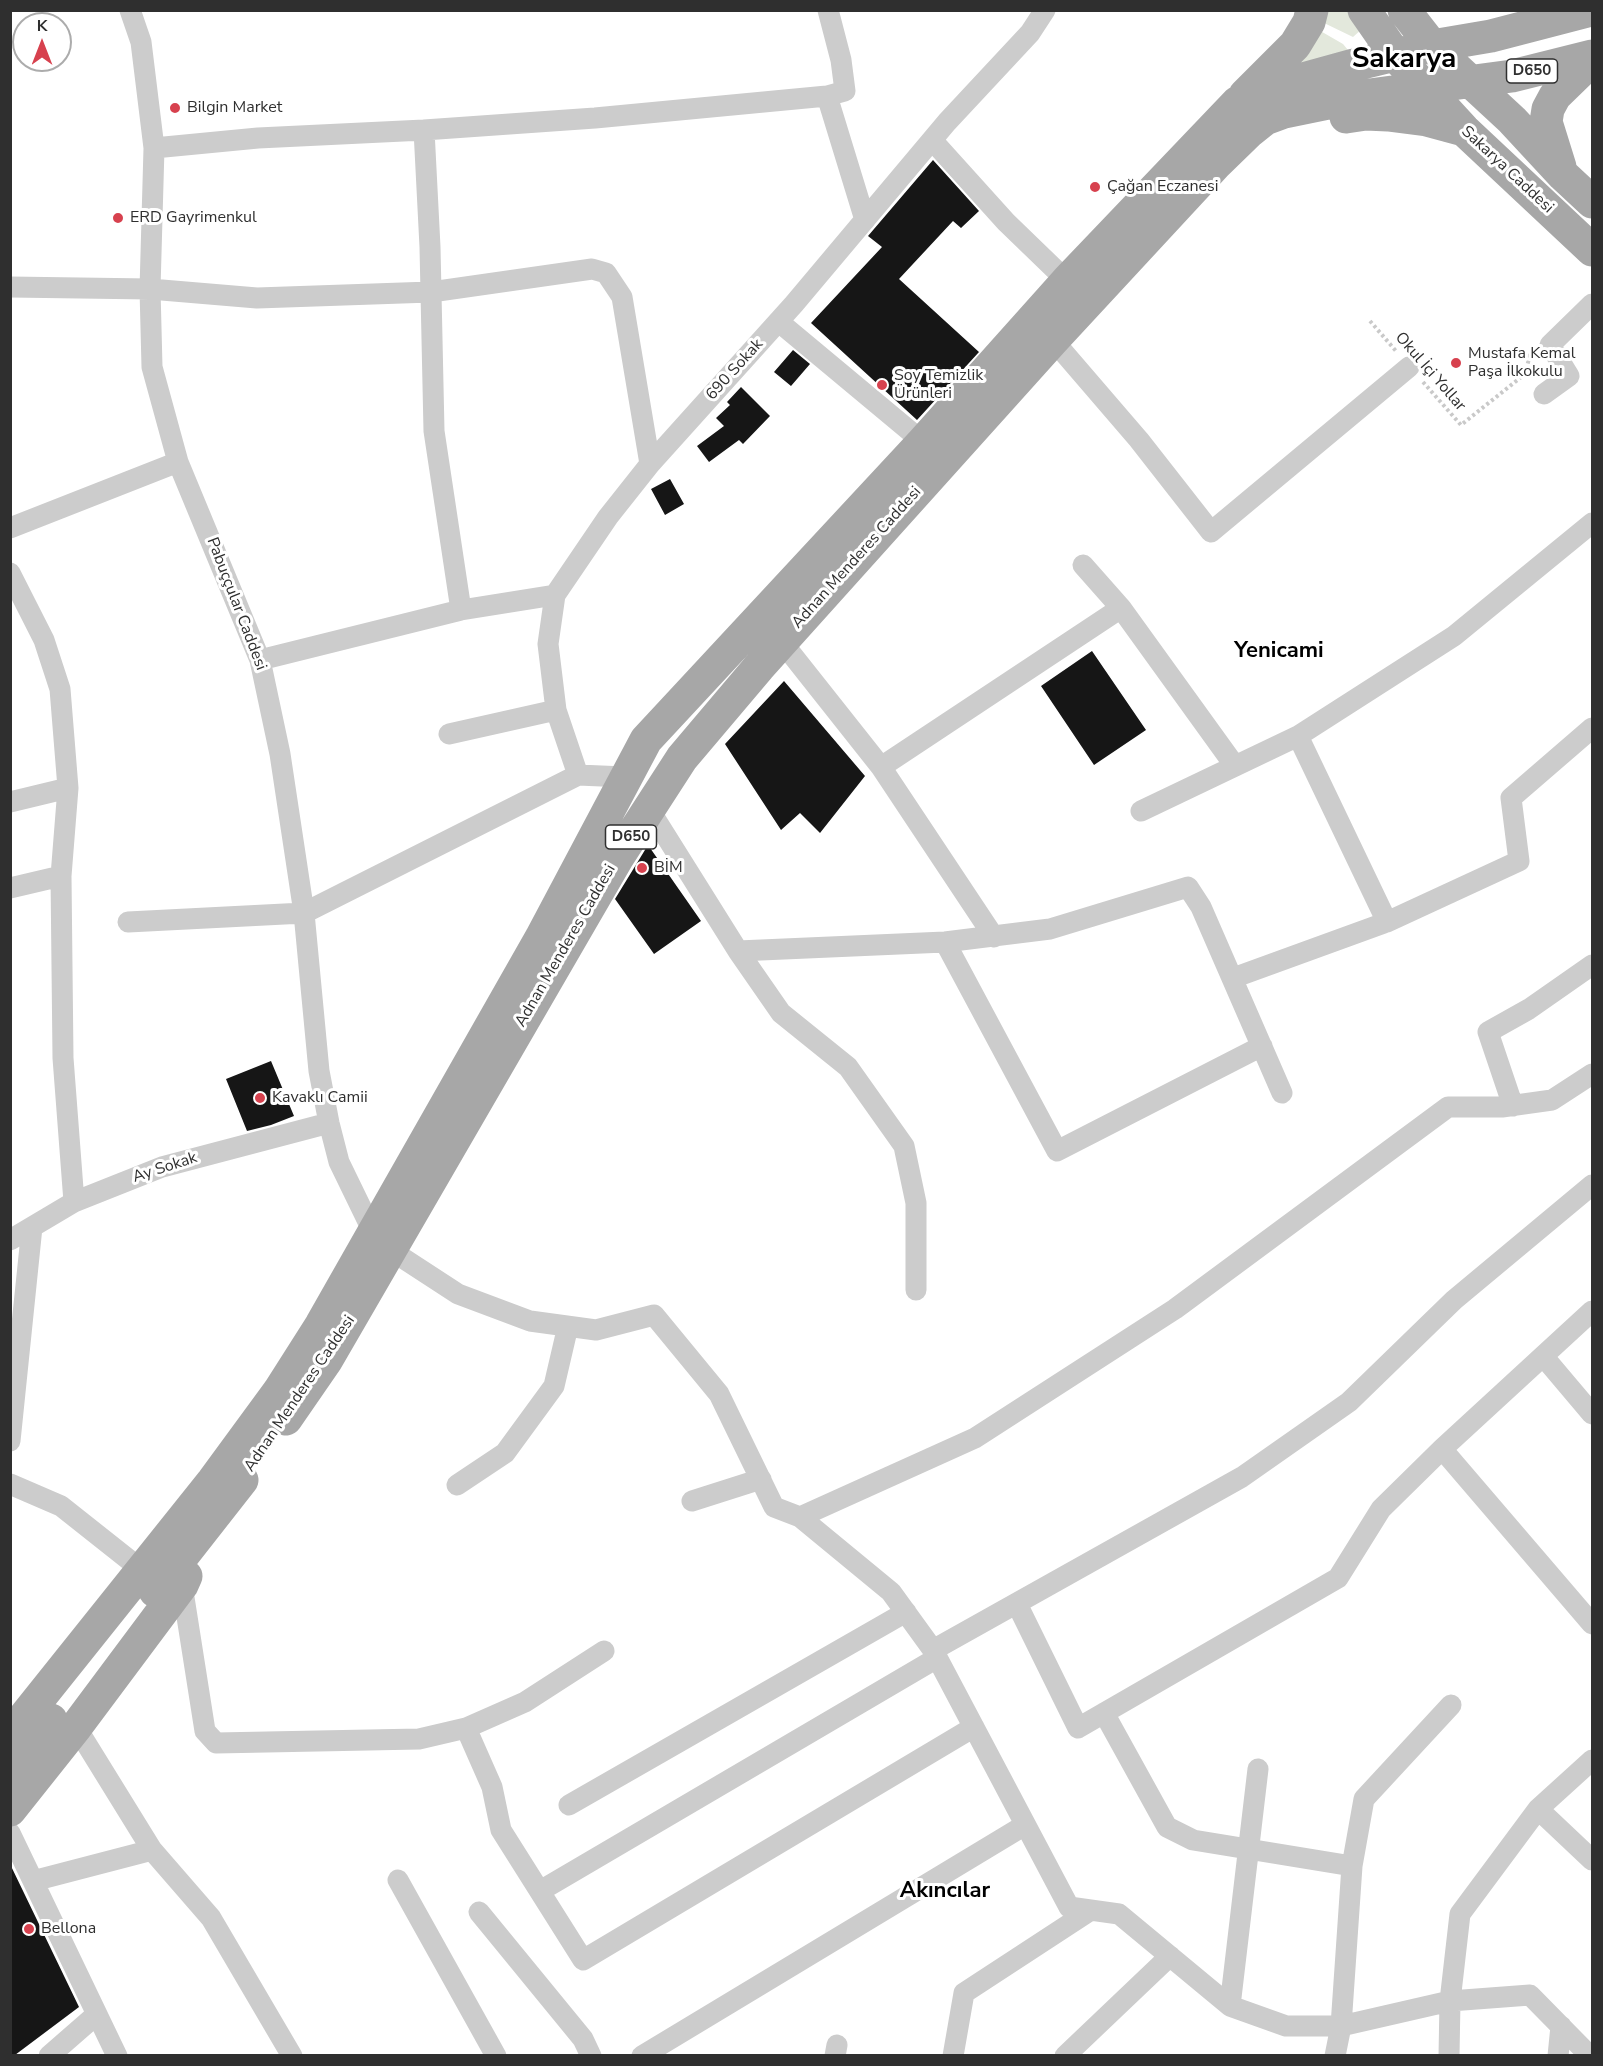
<!DOCTYPE html>
<meta charset="utf-8">
<style>
body{margin:0}
#map{position:relative;width:1603px;height:2066px;overflow:hidden;background:#fff;font-family:"Nunito Sans",sans-serif}
canvas{display:block}
.frame{position:absolute;inset:0;border:12px solid #2f2f2f;pointer-events:none}
.north{position:absolute;left:12px;top:12px;width:60px;height:60px;box-sizing:border-box;background:#fff;border:2px solid #acacac;border-radius:50%;rotate:0deg;font-size:16px;font-weight:700;line-height:24px;text-align:center;color:#2f2f2f}
.north::after{content:'';display:block;margin:auto;width:21px;height:27px;background:#d7414e;clip-path:polygon(50% 0,100% 100%,50% 72%,0 100%)}
</style>
<div id="map">
<canvas width="1603" height="2066"></canvas>
<div class="frame"></div>
<div class="north">K</div>
</div>
<script>
const ctx = document.querySelector('canvas').getContext('2d');
ctx.lineJoin = 'round';
function fillPath(path, color) { ctx.fillStyle = color; ctx.fill(path, 'evenodd'); }
const shape = rows => new Path2D(rows.map(r => 'M' + r).join(''));
function stroke(path, color, width, dash) { ctx.strokeStyle = color; ctx.lineWidth = width; ctx.lineCap = dash ? 'butt' : 'round'; ctx.setLineDash(dash || []); ctx.stroke(path); }
function label(font, color, halo, rows, align = 'center') {
  ctx.font = font + ' "Nunito Sans",sans-serif'; ctx.lineWidth = 6; ctx.setLineDash([]); ctx.textBaseline = 'middle'; ctx.strokeStyle = halo; ctx.fillStyle = color; for (const [text, x, y, turn = 0] of rows) {
    ctx.save(); ctx.translate(x, y); ctx.rotate((+turn || 0) * Math.PI / 180); ctx.textAlign = isNaN(turn) ? turn : align; if (halo) ctx.strokeText(text, 0, 0); ctx.fillText(text, 0, 0); ctx.restore();
  }
}
const green = shape([
 [1323,11,1350,11,1362,29,1353,37,1322,22],
 [1317,29,1343,44,1348,50,1284,72]
]);
const building = shape([
 [933,160,979,211,961,228,953,221,899,279,979,352,917,420,811,323,882,247,868,236],
 [793,350,810,364,791,386,774,372],
 [741,387,770,416,743,444,739,440,709,462,697,446,724,426,716,418,730,405,727,402],
 [670,479,684,504,665,515,651,489],
 [1092,651,1146,730,1094,765,1041,686],
 [784,681,865,776,820,833,800,813,781,830,725,744],
 [648,845,701,921,654,954,615,899],
 [271,1061,294,1116,271,1125,247,1131,226,1079],
 [10,1864,79,2007,15,2055,10,2055]
]);
const path = shape([
 [1370,321,1396,351],
 [1423,382,1461,425,1525,374,1530,355,1534,353]
]);
const street = shape([
 [130,10,141,42,154,148,150,289,152,367,178,462,260,660,280,754,304,913,319,1071,329,1123,339,1162,373,1232],
 [827,96,865,220],
 [424,130,430,247,434,431,461,610],
 [932,140,1006,222,1067,281],
 [154,148,258,138,424,130,595,118,827,96,845,91,841,60,828,10],
 [10,287,150,289,257,298,431,292,592,269,606,273,622,297,650,464],
 [779,322,923,442],
 [1053,340,1139,440,1211,532,1409,367],
 [1544,394,1569,376,1550,345,1592,304],
 [10,528,178,462],
 [1083,565,1121,608,1235,766],
 [10,573,44,640,60,689,68,788,61,876,63,1058,74,1202],
 [782,642,881,767,994,937],
 [260,660,461,610,555,595],
 [449,734,556,710],
 [1298,736,1387,922],
 [881,767,1121,608],
 [578,775,556,710,548,644,555,595,608,517,650,464,794,304,947,122,1030,33,1045,10],
 [10,802,68,788],
 [649,809,738,951,781,1013,848,1067,904,1146,916,1203,916,1290],
 [1141,811,1298,736,1454,636,1592,523],
 [10,888,61,876],
 [128,922,304,913,578,775,625,777],
 [945,942,1057,1151,1262,1046],
 [738,951,945,942,1050,929,1188,887,1201,907,1282,1093],
 [1233,978,1387,922,1519,861,1511,798,1592,728],
 [1513,1106,1488,1032,1529,1009,1592,965],
 [10,1240,74,1202,162,1167,329,1123],
 [392,1251,458,1294,530,1321,596,1330,654,1315,719,1394,774,1507,800,1517,891,1592,933,1650,1069,1907,1119,1914,1230,2006,1286,2026,1341,2026,1450,2001,1530,1995,1590,2056],
 [1543,1356,1592,1414],
 [10,1441,32,1227],
 [1442,1449,1592,1624],
 [10,1484,61,1506,138,1567],
 [457,1485,505,1453,554,1386,568,1326],
 [692,1501,761,1479],
 [800,1517,975,1438,1175,1309,1448,1107,1502,1107,1552,1100,1592,1074],
 [182,1585,205,1731,216,1743,419,1739,466,1728,525,1702,604,1651],
 [1017,1604,1078,1728,1338,1578,1381,1509,1442,1449,1592,1311],
 [933,1650,1242,1477,1349,1402,1454,1300,1592,1185],
 [1104,1713,1167,1827,1193,1840,1352,1866],
 [76,1727,152,1850,211,1918,292,2056],
 [466,1728,492,1787,501,1830,583,1960,974,1727],
 [569,1805,906,1612],
 [1538,1809,1592,1860],
 [10,1833,117,2056],
 [398,1880,496,2056],
 [33,1881,152,1850],
 [540,1891,937,1658],
 [479,1912,583,2039,591,2056],
 [1230,2006,1258,1769],
 [49,2056,96,2015],
 [642,2056,1025,1825],
 [835,2056,837,2045],
 [953,2056,964,1993,1091,1910],
 [1065,2056,1170,1956],
 [1335,2056,1341,2026,1352,1866,1364,1799,1451,1705],
 [1449,2056,1450,2001,1460,1914,1538,1809,1592,1760],
 [1558,2056,1561,2026]
]);
const primary = shape([
 [1364,10,1396,56,1464,130,1592,250],
 [1404,10,1432,46,1512,120,1563,175,1592,202],
 [1245,95,1295,45,1309,22,1312,10],
 [1346,117,1366,114,1388,115,1427,120,1464,130],
 [1560,167,1546,122,1548,109,1555,96,1592,60],
 [286,1419,326,1361,618,857,682,758,759,667,1053,340,1215,165,1250,131,1265,119,1284,112,1362,96,1512,76,1592,56],
 [155,1591,242,1480],
 [10,1735,213,1481,279,1391,321,1325,541,938,646,740,923,442,1067,281,1238,102,1278,86,1354,65,1432,46,1491,36,1591,10],
 [10,1769,51,1720],
 [10,1810,76,1727,182,1585,186,1576]
]);
const markers = [
 [175,108,6,"#d7414e"],
 [1095,187,6,"#d7414e"],
 [118,218,6,"#d7414e"],
 [1456,363,6,"#d7414e"],
 [882,385,6,"#d7414e"],
 [642,868,6,"#d7414e"],
 [260,1098,6,"#d7414e"],
 [29,1929,6,"#d7414e"]
];
const shields = [
 [1532,71,51],
 [631,837,51]
];
const shieldNames = [
 ["D650",1532,71],
 ["D650",631,837]
];
const poiNames = [
 ["Bilgin Market",187,108],
 ["Çağan Eczanesi",1107,187],
 ["ERD Gayrimenkul",130,218],
 ["Mustafa Kemal",1468,354],
 ["Paşa İlkokulu",1468,372],
 ["Soy Temizlik",894,376],
 ["Ürünleri",894,394],
 ["BİM",654,868],
 ["Kavaklı Camii",272,1098],
 ["Bellona",41,1929]
];
const streetNames = [
 ["Sakarya Caddesi",1507,170,43],
 ["690 Sokak",735,370,-48],
 ["Okul İçi Yollar",1430,372,49],
 ["Adnan Menderes Caddesi",857,558,-48],
 ["Pabuççular Caddesi",236,604,69],
 ["Adnan Menderes Caddesi",566,946,-60],
 ["Ay Sokak",165,1168,-18],
 ["Adnan Menderes Caddesi",300,1394,-56]
];
const districtNames = [
 ["Yenicami",1279,652],
 ["Akıncılar",945,1892]
];
const townNames = [
 ["Sakarya",1404,60]
];
fillPath(green, '#e3e8dc');
fillPath(building, '#161616');
stroke(path, '#c9c9c9', 4, [3, 3]);
stroke(street, '#ccc', 21);
stroke(primary, '#a7a7a7', 33);
for (const [x, y, r, color] of markers) { const dot = new Path2D(); dot.arc(x, y, r, 0, 2 * Math.PI); ctx.fillStyle = color; ctx.fill(dot); stroke(dot, '#fff', 2); }
for (const [x, y, w] of shields) { const box = new Path2D(); box.roundRect(x - w / 2, y - 12, w, 24, 4.5); ctx.fillStyle = '#fff'; ctx.fill(box); stroke(box, '#2f2f2f', 1.5); }
label('bold 15px', '#2f2f2f', null, shieldNames);
label('16px', '#2f2f2f', '#fff', poiNames, 'left');
label('16px', '#2f2f2f', '#fff', streetNames);
label('bold 22px', '#000', '#fff', districtNames);
label('bold 28px', '#000', '#fff', townNames);
</script>
